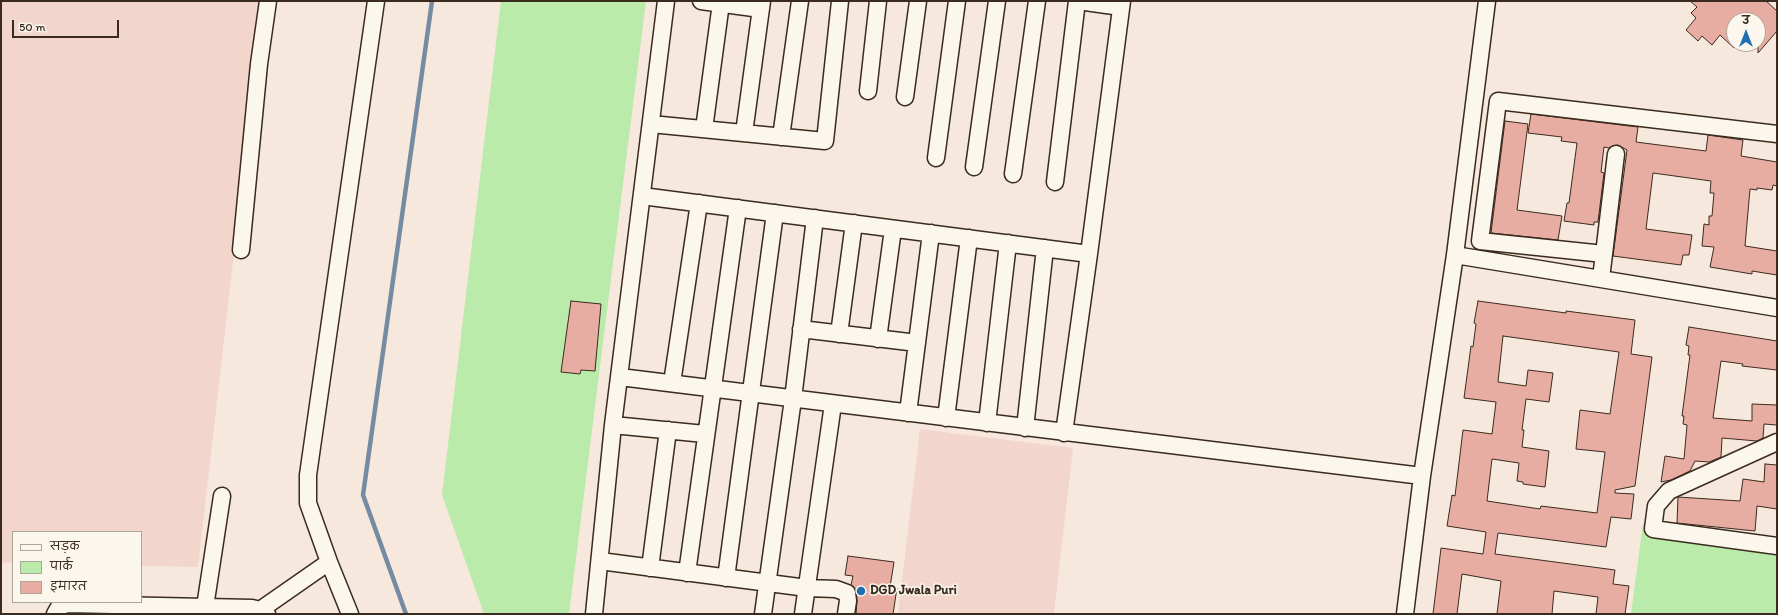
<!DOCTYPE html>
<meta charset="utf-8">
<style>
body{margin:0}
#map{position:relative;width:1778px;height:615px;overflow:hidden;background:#f7e8dd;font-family:Itim,"Playpen Sans Deva",sans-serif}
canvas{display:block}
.frame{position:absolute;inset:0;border:2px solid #3b2a1e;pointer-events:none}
.legend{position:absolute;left:12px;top:531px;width:130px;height:72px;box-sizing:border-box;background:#fbf7ec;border:1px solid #aea59a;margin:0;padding:5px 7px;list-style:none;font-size:12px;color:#3b2a1e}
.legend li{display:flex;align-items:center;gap:8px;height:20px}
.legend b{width:20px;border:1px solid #aea59a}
.north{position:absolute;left:1726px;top:12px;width:40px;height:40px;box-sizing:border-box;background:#fbf7ec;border:1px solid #aea59a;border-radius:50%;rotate:0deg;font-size:11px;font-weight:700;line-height:16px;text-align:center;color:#3b2a1e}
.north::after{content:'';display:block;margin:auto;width:14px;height:18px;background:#1f6fb2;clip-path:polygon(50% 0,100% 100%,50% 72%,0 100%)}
.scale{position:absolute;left:12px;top:20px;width:107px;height:18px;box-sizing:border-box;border:2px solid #3b2a1e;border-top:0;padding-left:5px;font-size:12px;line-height:14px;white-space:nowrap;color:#3b2a1e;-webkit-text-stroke:3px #fbf7ec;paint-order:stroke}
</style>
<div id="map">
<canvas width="1778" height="615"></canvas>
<div class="frame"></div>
<ul class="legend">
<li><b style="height:5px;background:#fbf7ec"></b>सड़क</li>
<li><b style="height:11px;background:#bbebaa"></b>पार्क</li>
<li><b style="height:11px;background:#e7ada3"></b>इमारत</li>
</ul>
<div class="north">उ</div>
<div class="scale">50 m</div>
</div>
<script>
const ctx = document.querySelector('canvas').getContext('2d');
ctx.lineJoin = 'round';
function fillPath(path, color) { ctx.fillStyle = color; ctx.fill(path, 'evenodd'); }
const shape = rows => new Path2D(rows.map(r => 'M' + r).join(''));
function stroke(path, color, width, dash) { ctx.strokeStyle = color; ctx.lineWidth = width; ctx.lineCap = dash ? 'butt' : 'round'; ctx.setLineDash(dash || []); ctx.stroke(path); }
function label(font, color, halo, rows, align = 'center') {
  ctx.font = font + ' Itim,sans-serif'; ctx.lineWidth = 3; ctx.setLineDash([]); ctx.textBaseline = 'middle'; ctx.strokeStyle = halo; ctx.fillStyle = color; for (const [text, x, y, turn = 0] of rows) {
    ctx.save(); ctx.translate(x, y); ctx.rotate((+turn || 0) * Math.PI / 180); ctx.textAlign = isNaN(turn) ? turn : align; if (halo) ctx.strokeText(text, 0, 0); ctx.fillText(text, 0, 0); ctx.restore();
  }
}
const built = shape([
 [1,1,263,1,198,567,141,566,141,532,13,532,13,563,1,562],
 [920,429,1073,448,1054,614,898,614]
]);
const green = shape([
 [501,1,646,1,569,614,484,614,442,495],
 [1643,523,1777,542,1777,614,1631,614]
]);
const stream = shape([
 [406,614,363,495,432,1]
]);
const building = shape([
 [1690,1,1766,1,1777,11,1777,31,1758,53,1758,20,1734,20,1734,48,1720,35,1712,45,1702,36,1698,41,1686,30,1696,18,1691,13,1697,7,1690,1],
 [1531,114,1638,127,1636,142,1706,151,1708,135,1743,140,1741,156,1777,162,1777,186,1773,185,1772,190,1757,188,1757,190,1750,189,1745,246,1777,251,1777,275,1752,271,1752,274,1710,267,1714,247,1702,246,1704,224,1709,225,1709,216,1712,216,1714,193,1710,193,1711,181,1653,173,1646,229,1692,235,1689,255,1683,255,1681,265,1613,256,1627,150,1618,145,1609,148,1604,147,1601,172,1604,173,1598,222,1594,222,1594,225,1564,221,1567,203,1569,203,1577,143,1561,141,1562,137,1528,133,1531,114],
 [1505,121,1528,124,1517,210,1562,216,1558,240,1491,233,1505,121],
 [571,301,601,304,595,371,581,370,580,374,561,372,571,301],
 [1478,301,1566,313,1566,311,1635,320,1631,354,1652,357,1635,486,1615,490,1615,493,1634,494,1631,519,1611,517,1606,547,1498,533,1495,554,1615,570,1613,584,1629,586,1625,614,1596,614,1598,597,1554,591,1552,614,1497,614,1501,581,1462,574,1457,614,1433,614,1441,548,1483,554,1486,532,1447,526,1452,495,1455,496,1463,430,1492,434,1496,402,1464,398,1471,346,1473,347,1476,324,1474,323,1478,301],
 [1503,336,1619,352,1610,414,1580,410,1576,449,1605,452,1597,513,1541,506,1540,509,1487,501,1492,459,1519,463,1517,481,1523,482,1523,484,1545,487,1549,451,1522,447,1524,430,1522,430,1526,399,1549,402,1553,373,1528,370,1526,386,1498,382,1503,336],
 [1689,327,1777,341,1777,370,1742,366,1743,364,1721,361,1713,418,1752,421,1752,404,1777,405,1777,425,1764,424,1763,438,1757,441,1722,438,1721,457,1709,462,1695,461,1690,471,1671,480,1661,482,1665,456,1684,459,1687,425,1683,424,1684,416,1682,416,1690,355,1688,355,1689,346,1686,345,1689,327],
 [1765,464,1777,465,1777,509,1757,506,1755,531,1677,523,1678,497,1740,501,1743,479,1764,482,1765,464],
 [848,556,894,562,890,587,897,588,893,614,856,614,857,600,856,591,851,585,853,576,845,575,848,556]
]);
const minor = shape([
 [701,1,761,9],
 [1078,1,1121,7],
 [868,91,878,1],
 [905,97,918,1],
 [651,124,825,141,840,1],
 [704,129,721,3],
 [744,133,762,1],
 [781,137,800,1],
 [936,158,957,1],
 [974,167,997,1],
 [1013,174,1037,1],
 [1055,182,1077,1],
 [642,196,1089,254,1122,1],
 [241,250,259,64,268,1],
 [1604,254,1616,154],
 [1455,255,1777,308],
 [1601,278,1604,254,1480,241,1498,101,1777,134],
 [801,329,917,343],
 [839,334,854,223],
 [878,339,893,229],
 [620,377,1422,476],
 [672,383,699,203],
 [908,413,931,233],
 [946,418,969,238],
 [987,423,1008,243],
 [613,425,705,434],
 [1025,428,1045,248],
 [1064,433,1089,254],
 [1777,442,1669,491,1656,506,1653,529,1777,546],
 [600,561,807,588,836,589,847,593,848,601,846,614],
 [650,568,668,430],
 [687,573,738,208],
 [726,578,775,213],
 [205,607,222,496],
 [260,610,329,562],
 [55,614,59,607,67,604,252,608,260,610,267,614],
 [350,614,329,562,308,503,308,475,376,1],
 [594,614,613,425,666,1],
 [763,614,793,399,815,218],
 [803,614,833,404],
 [1405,614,1422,476,1455,255,1487,1]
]);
const markers = [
 [861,591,5,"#1f6fb2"]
];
const poiNames = [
 ["DGD Jwala Puri",870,591]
];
fillPath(built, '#f2d6cc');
fillPath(green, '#bbebaa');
stroke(stream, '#758ba1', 4.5);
fillPath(building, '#e7ada3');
stroke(building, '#3b2a1e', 1);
stroke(minor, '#3b2a1e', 19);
stroke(minor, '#fbf7ec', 16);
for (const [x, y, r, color] of markers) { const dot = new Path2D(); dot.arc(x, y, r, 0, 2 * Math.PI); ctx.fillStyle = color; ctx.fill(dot); stroke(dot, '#fbf7ec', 1.5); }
label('bold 13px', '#3b2a1e', '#fbf7ec', poiNames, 'left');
</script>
